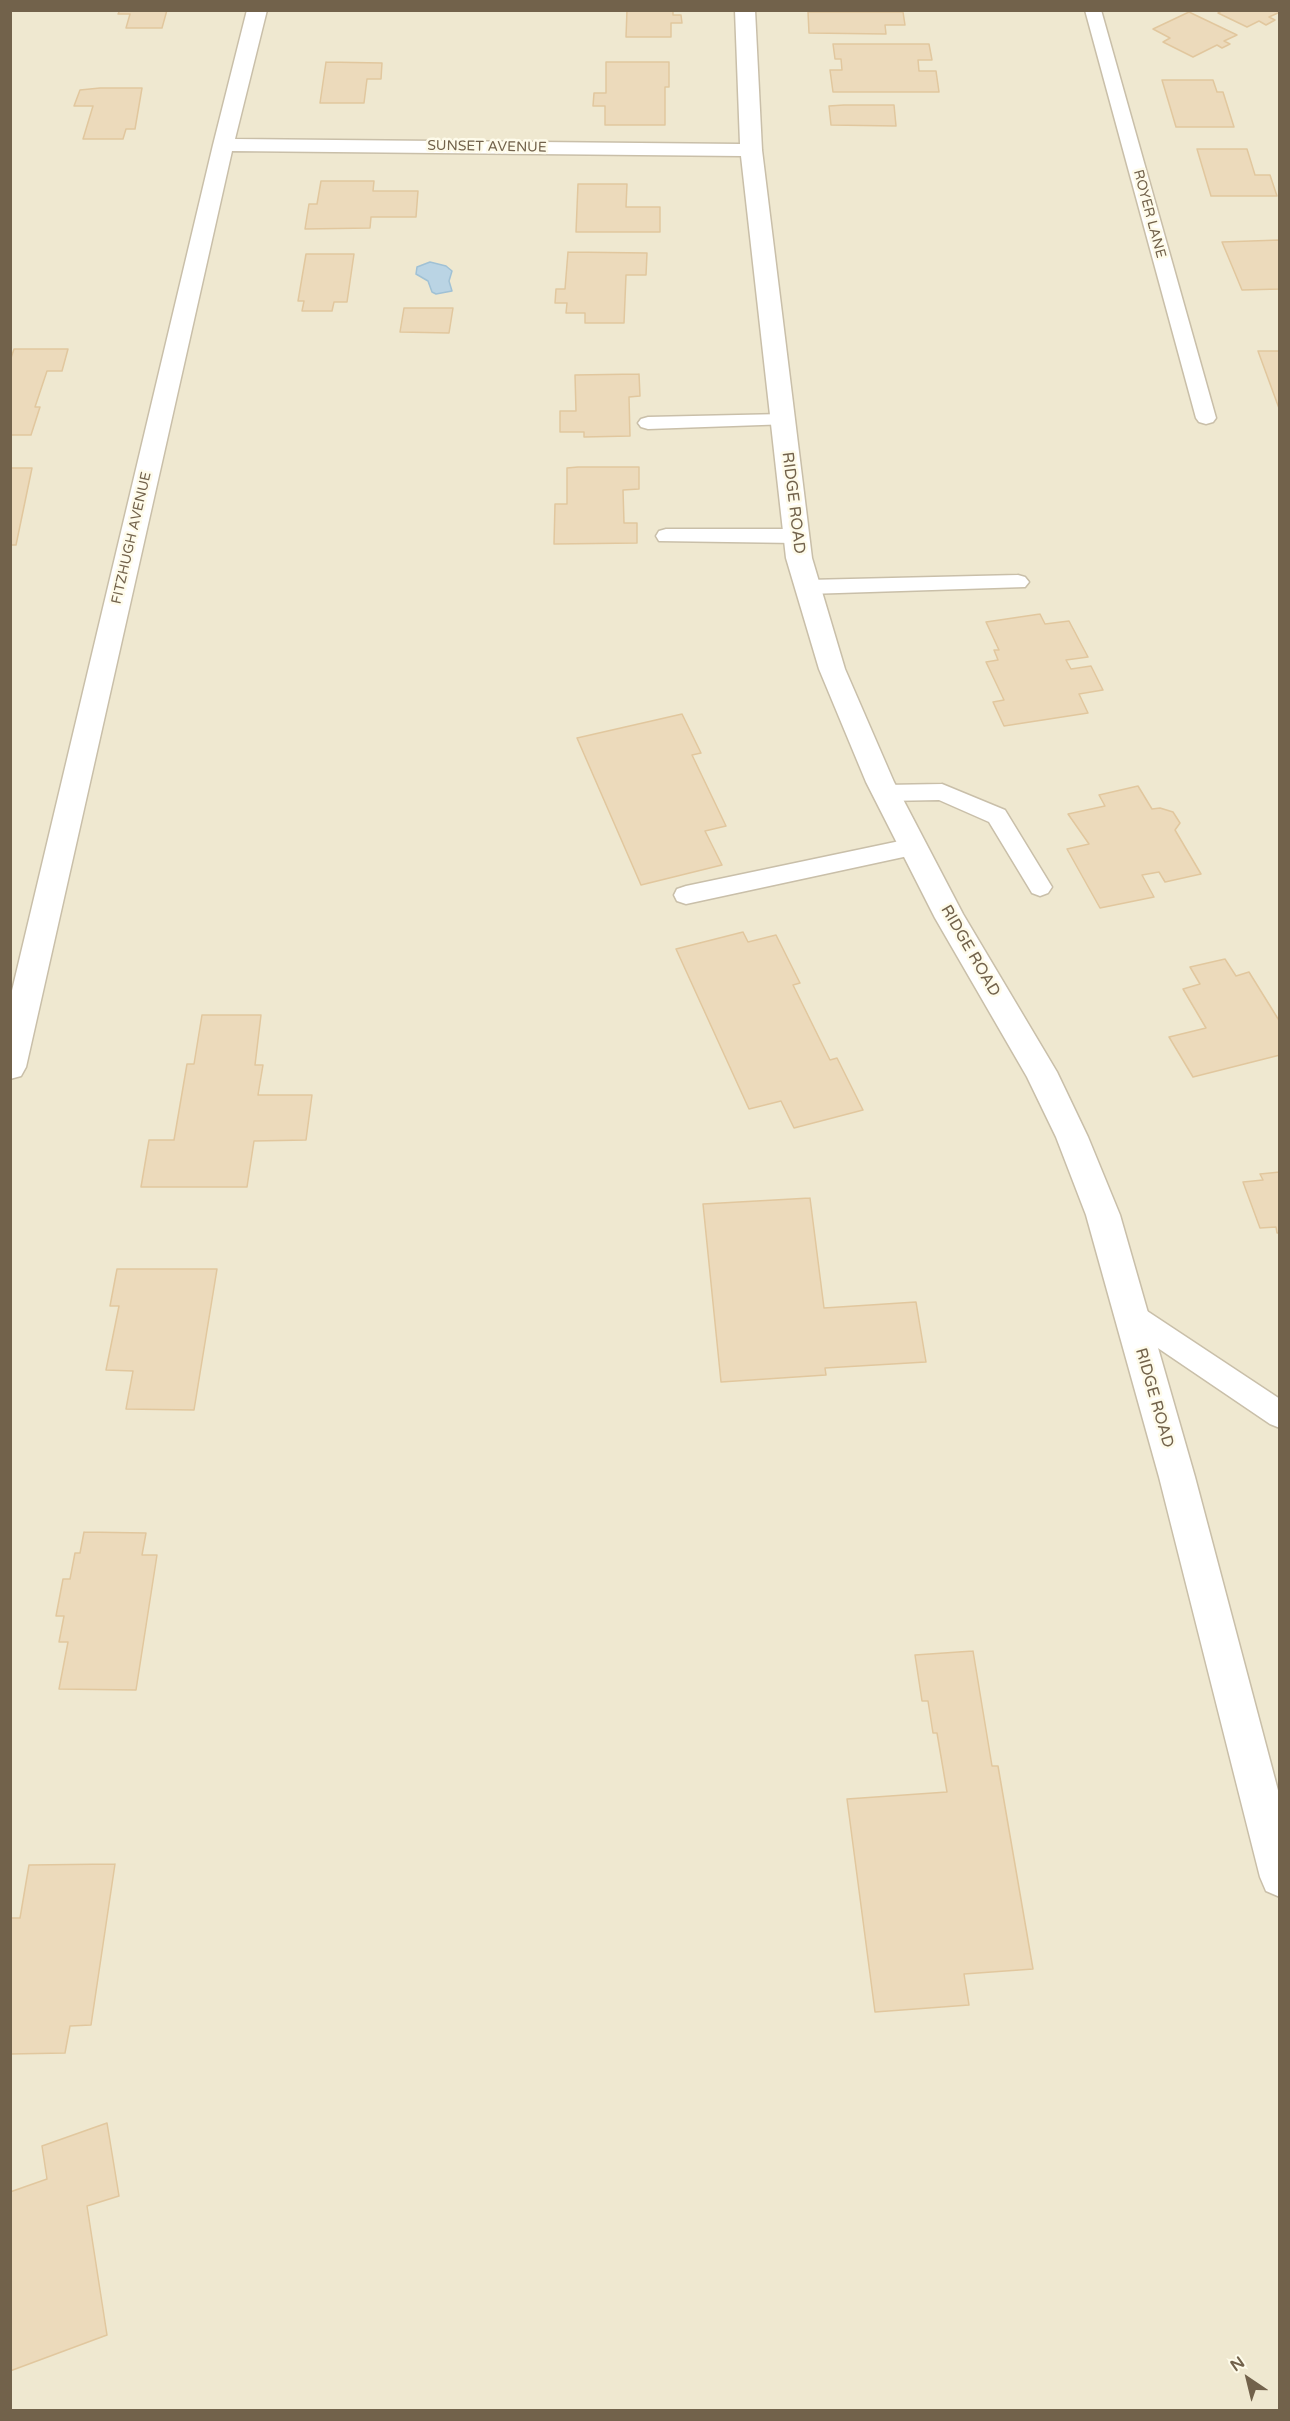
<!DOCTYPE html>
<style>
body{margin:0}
#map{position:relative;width:1290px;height:2421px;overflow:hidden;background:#fbf7e4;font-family:"Varela Round",sans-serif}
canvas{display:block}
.frame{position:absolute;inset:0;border:12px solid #72624b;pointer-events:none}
.north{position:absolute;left:1218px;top:2349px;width:60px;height:60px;-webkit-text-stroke:4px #fefbea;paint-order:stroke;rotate:325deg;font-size:16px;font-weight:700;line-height:24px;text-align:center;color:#72624b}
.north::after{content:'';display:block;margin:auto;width:21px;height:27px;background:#72624b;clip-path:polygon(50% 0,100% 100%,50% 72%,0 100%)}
</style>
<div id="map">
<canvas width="1290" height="2421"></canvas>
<div class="frame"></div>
<div class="north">N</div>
</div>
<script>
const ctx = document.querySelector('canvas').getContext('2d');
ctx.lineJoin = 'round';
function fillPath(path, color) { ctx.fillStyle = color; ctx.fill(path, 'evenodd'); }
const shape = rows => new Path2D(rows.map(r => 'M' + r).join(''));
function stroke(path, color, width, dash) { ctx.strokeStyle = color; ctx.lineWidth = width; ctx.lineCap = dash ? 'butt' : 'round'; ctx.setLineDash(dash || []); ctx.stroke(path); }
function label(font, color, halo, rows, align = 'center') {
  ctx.font = font + ' "Varela Round",sans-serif'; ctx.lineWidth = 5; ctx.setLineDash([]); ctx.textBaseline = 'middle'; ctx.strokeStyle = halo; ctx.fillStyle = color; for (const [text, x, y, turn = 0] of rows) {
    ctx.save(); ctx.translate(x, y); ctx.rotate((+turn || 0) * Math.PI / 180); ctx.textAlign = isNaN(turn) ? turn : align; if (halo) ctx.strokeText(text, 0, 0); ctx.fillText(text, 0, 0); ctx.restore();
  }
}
const residential = shape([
 [11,11,1279,11,1279,2410,11,2410]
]);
const water = shape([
 [430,262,446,266,452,271,449,281,452,291,436,294,432,292,428,281,416,274,417,267,430,262]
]);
const building = shape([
 [120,10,167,10,162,28,126,28,130,14,118,14,120,10],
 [627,10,673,10,673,15,681,15,682,23,671,23,671,37,626,37,627,10],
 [1223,10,1280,10,1280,12,1269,17,1275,20,1266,25,1259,21,1247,27,1218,13,1223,10],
 [808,12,903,12,905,25,885,25,886,34,809,33,808,12],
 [1189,12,1237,35,1224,41,1230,44,1222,48,1217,45,1193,57,1163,42,1170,38,1153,29,1189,12],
 [833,44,929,44,932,60,918,60,919,71,936,71,939,92,833,92,830,70,842,70,841,59,835,59,833,44],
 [326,62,382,63,381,79,367,79,364,103,320,103,326,62],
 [606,62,669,62,669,87,665,87,665,125,605,125,605,106,593,106,594,93,606,93,606,62],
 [1162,80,1213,80,1217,92,1223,92,1234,127,1176,127,1162,80],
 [100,88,142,88,135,129,126,129,123,139,83,139,93,106,74,106,80,90,100,88],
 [844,105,894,105,896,126,831,125,829,106,844,105],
 [1197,149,1247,149,1255,175,1270,175,1277,196,1211,196,1197,149],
 [321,181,374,181,373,191,418,191,416,217,371,217,370,228,305,229,309,204,317,204,321,181],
 [578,184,627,184,626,207,660,207,660,232,576,232,578,184],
 [1280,240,1280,289,1242,290,1222,242,1280,240],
 [568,252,647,253,646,275,626,275,624,323,585,323,585,313,566,313,567,303,555,303,556,289,565,289,568,252],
 [306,254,354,254,347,302,334,302,332,311,302,311,304,301,298,301,306,254],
 [404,308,453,308,449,333,400,332,404,308],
 [14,349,68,349,62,371,47,371,35,407,40,407,31,435,10,435,10,361,14,349],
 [1258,351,1280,351,1280,411,1258,351],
 [639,374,640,396,629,397,630,436,584,437,584,432,560,432,560,411,576,411,575,375,639,374],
 [578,467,639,467,639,489,623,490,624,523,637,523,637,543,554,544,555,504,567,504,567,468,578,467],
 [10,468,32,468,16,545,10,545,10,468],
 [1040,614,1045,624,1069,621,1088,657,1066,660,1071,669,1091,666,1103,690,1079,694,1088,713,1004,726,993,702,1004,700,986,662,998,660,994,650,999,650,986,622,1040,614],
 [682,714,701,753,692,755,726,826,705,831,722,865,641,885,577,738,682,714],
 [1138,786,1152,809,1160,808,1173,812,1180,823,1175,830,1201,874,1165,882,1159,872,1142,875,1154,897,1100,908,1067,849,1089,844,1068,814,1105,806,1099,795,1138,786],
 [743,932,748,942,776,935,800,983,793,985,830,1060,837,1058,863,1110,794,1128,781,1101,749,1109,676,949,743,932],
 [1225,959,1236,976,1249,972,1280,1022,1280,1055,1193,1077,1169,1037,1206,1028,1183,989,1200,984,1190,967,1225,959],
 [202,1015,261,1015,255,1065,263,1065,258,1095,312,1095,306,1140,254,1141,247,1187,141,1187,149,1140,174,1140,187,1064,194,1064,202,1015],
 [1280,1172,1280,1233,1277,1233,1276,1227,1260,1228,1243,1182,1263,1180,1260,1174,1280,1172],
 [810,1198,824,1308,916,1302,926,1362,825,1368,826,1375,721,1382,703,1204,810,1198],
 [117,1269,217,1269,194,1410,126,1409,133,1371,106,1370,119,1306,110,1306,117,1269],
 [84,1532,146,1533,142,1555,157,1555,136,1690,59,1689,68,1642,59,1642,64,1616,56,1616,63,1579,70,1579,75,1553,80,1553,84,1532],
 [973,1651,992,1766,998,1766,1033,1969,964,1974,969,2005,875,2012,847,1799,947,1792,937,1733,933,1733,928,1701,922,1701,915,1655,973,1651],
 [115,1864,91,2025,70,2026,65,2053,10,2054,10,1918,20,1918,29,1865,115,1864],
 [107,2123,119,2196,87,2206,107,2335,10,2371,10,2192,47,2179,42,2146,107,2123]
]);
const lane = shape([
 [1085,10,1101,10,1216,418,1213,422,1206,424,1199,422,1196,418,1085,10],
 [783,414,790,416,793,420,790,424,648,429,641,427,638,423,641,419,648,417,783,414],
 [666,529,796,529,803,531,806,536,803,541,796,543,659,541,656,536,659,531,666,529],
 [1018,575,1025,577,1029,582,1025,587,808,594,800,592,797,587,800,582,808,580,1018,575],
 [942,784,1005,810,1052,887,1048,893,1040,896,1032,893,989,822,939,800,885,801,877,799,873,793,877,787,885,785,942,784],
 [914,838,922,841,926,847,922,853,686,904,677,901,674,895,677,889,686,886,914,838],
 [1131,1303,1141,1307,1280,1399,1280,1428,1270,1424,1121,1323,1117,1315,1121,1307,1131,1303]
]);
const street = shape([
 [247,10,267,10,235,139,740,144,735,10,755,10,762,150,812,558,845,669,894,782,963,914,1057,1072,1088,1137,1120,1215,1195,1477,1280,1798,1280,1897,1266,1891,1260,1877,1159,1477,1086,1215,1056,1137,1027,1077,935,918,866,782,819,669,786,558,741,156,232,151,26,1067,21,1076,10,1079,10,999,213,145,247,10]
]);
const farStreetnames = [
 ["SUNSET AVENUE",487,147,1],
 ["ROYER LANE",1149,214,75],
 ["FITZHUGH AVENUE",132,538,-77]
];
const streetNames = [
 ["RIDGE ROAD",793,503,83],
 ["RIDGE ROAD",970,951,60],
 ["RIDGE ROAD",1154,1398,74]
];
fillPath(residential, '#efe8d0');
fillPath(water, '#bad4e4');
stroke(water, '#a0c1d5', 1.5);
fillPath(building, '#ecdabb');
stroke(building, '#e1c79e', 1.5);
stroke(lane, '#c9bfa9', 3);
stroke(street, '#c9bfa9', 3);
fillPath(lane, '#fff');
fillPath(street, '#fff');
label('14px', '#72624b', '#fefbea', farStreetnames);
label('16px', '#72624b', '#fefbea', streetNames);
</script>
